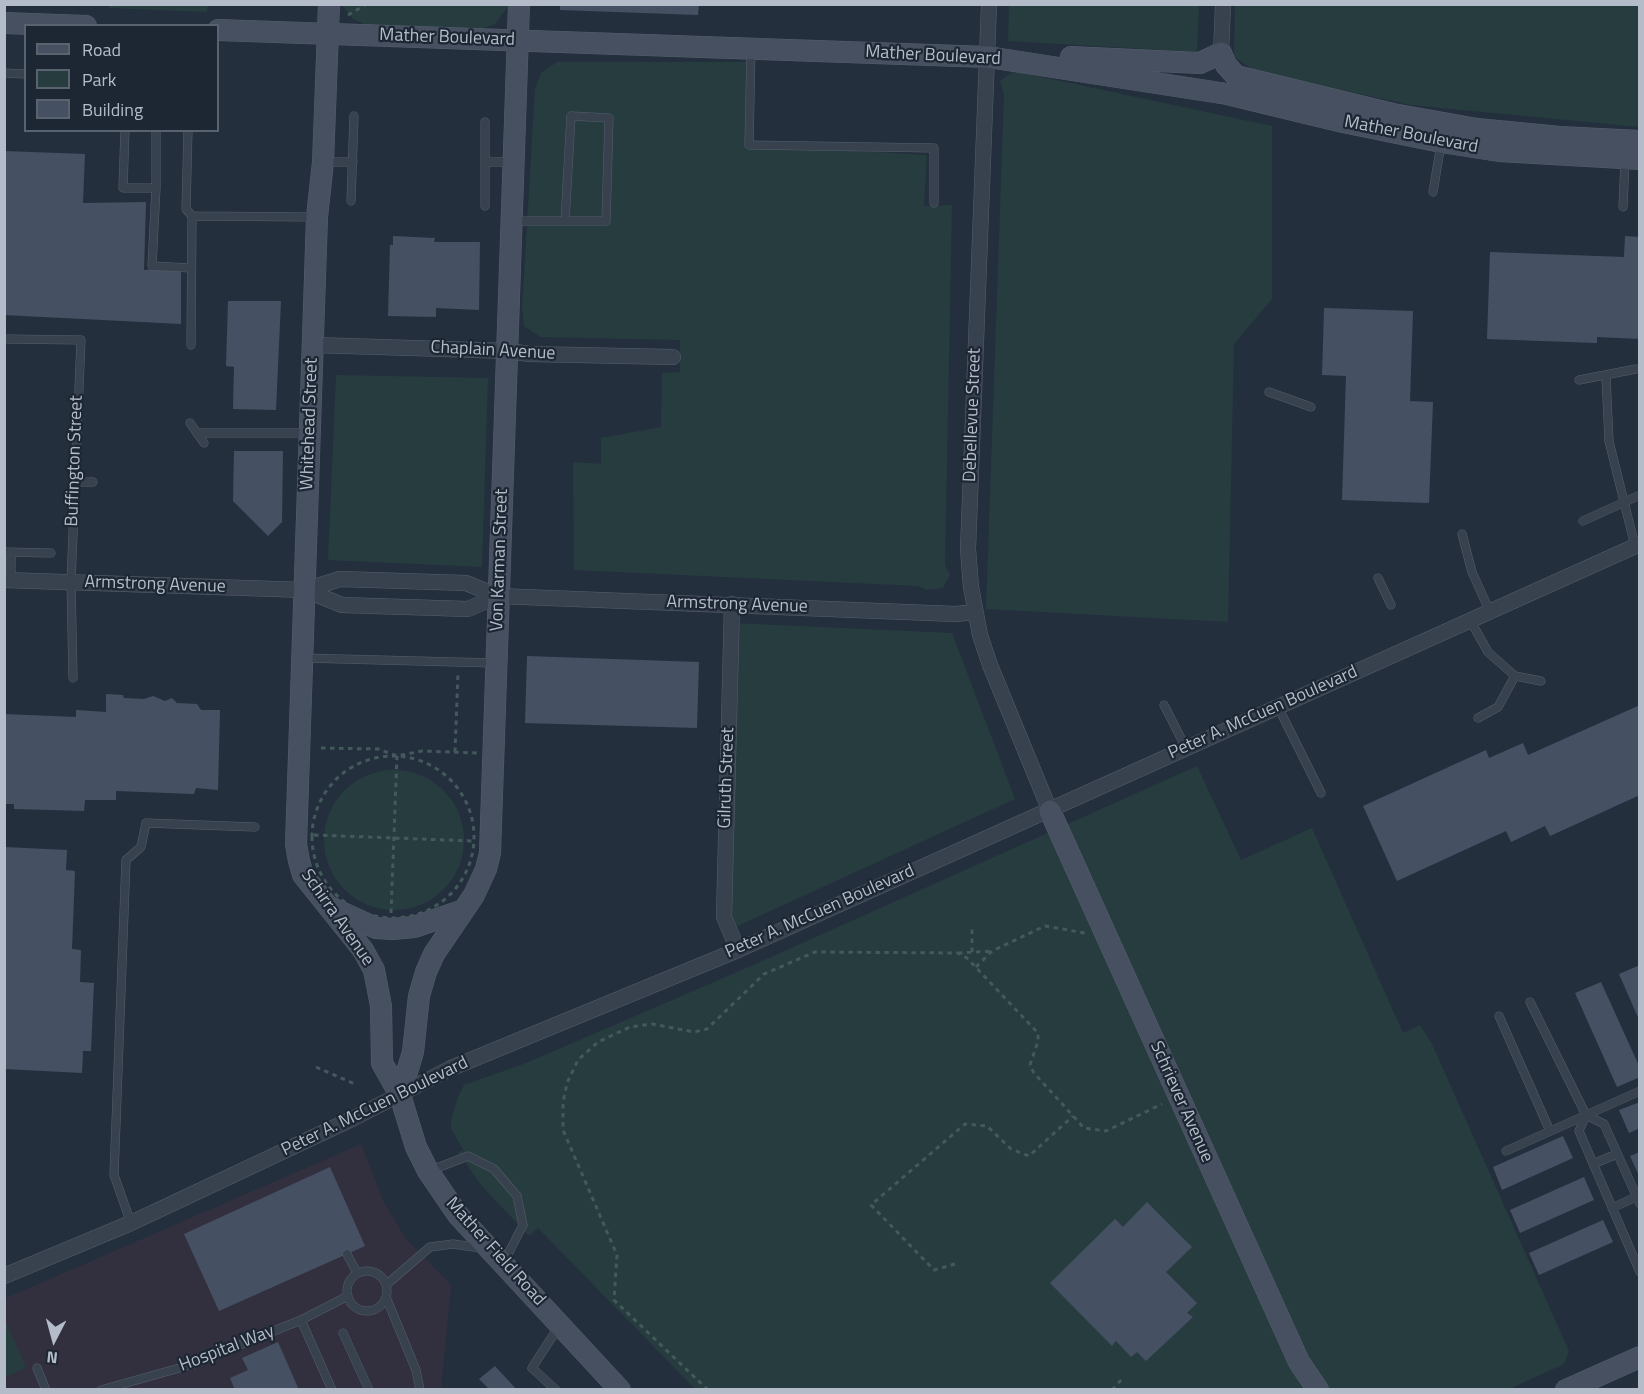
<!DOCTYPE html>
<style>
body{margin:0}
#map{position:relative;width:1644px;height:1394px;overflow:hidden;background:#242f3e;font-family:"Titillium Web",sans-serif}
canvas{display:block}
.frame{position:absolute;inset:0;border:6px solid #b4bcc9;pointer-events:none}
.legend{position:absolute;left:24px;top:24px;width:195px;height:108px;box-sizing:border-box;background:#1d2633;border:2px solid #59626f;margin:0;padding:8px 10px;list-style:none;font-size:18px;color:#b4bcc9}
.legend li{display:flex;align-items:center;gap:12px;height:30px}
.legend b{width:30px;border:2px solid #59626f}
.north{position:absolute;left:24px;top:1310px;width:60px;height:60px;-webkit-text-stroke:4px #1d2633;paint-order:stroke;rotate:186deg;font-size:16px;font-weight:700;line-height:24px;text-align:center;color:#b4bcc9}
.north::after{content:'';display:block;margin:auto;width:21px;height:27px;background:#b4bcc9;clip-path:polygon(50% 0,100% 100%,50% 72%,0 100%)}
</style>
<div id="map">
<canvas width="1644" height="1394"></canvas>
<div class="frame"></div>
<ul class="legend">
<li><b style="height:8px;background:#465061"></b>Road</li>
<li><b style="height:16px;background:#263c3f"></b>Park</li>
<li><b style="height:16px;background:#455162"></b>Building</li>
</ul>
<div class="north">N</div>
</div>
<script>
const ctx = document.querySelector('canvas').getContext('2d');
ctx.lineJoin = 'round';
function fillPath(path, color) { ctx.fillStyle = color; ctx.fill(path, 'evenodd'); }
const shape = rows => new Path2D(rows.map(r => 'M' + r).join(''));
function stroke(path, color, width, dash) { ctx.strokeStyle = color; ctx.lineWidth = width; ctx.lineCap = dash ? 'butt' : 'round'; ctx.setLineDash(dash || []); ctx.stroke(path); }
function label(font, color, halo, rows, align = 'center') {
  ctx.font = font + ' "Titillium Web",sans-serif'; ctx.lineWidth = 4.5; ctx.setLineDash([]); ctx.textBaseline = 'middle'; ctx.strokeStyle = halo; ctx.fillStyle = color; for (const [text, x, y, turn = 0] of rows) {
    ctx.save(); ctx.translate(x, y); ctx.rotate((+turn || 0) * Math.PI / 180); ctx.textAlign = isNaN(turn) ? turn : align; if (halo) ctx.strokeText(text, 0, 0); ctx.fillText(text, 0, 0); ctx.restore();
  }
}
const medical = shape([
 [361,1144,384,1203,407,1240,451,1285,441,1390,5,1389,4,1299]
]);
const green = shape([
 [109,4,208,5,207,12,109,8],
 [342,5,509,5,495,24,478,30,366,25,353,19],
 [1009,5,1199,5,1197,52,1008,41],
 [1235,5,1639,5,1639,127,1410,105,1253,70,1234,57],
 [557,62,751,62,749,145,927,155,924,206,952,205,945,565,950,575,943,588,927,590,918,586,574,570,573,462,601,464,601,438,661,427,662,373,680,372,680,340,540,337,524,326,522,308,535,89,541,73],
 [1014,71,1272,126,1272,299,1234,344,1228,622,986,609,1004,95,1000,81],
 [336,375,488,378,482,567,328,560],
 [732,623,952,633,1015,799,729,930],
 [1197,766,1241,860,1312,828,1403,1033,1420,1025,1432,1044,1569,1351,1564,1364,1507,1390,695,1389,538,1228,529,1236,481,1185,458,1152,464,1151,451,1129,451,1120,458,1097,464,1085,526,1063,751,966],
 '324 840a70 70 0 1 1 140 0a70 70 0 1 1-140 0Z',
 [5,1319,26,1368,5,1377,4,1377]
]);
const building = shape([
 [560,4,699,4,698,15,560,10],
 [4,151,85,154,83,203,146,202,144,270,181,267,181,324,4,315],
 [393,236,435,238,434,242,480,242,479,310,436,308,436,317,388,316,390,245,393,245],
 [1625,236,1640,237,1640,339,1597,337,1597,343,1487,339,1490,252,1624,257],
 [228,301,281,301,276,410,233,409,234,367,226,366],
 [1324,308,1413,311,1410,401,1433,402,1429,503,1342,500,1346,376,1322,375],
 [234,451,283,451,282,522,268,536,233,501],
 [527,656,699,662,697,728,525,723],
 [106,694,123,695,124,698,144,699,153,696,165,701,172,698,177,703,197,704,201,710,220,710,218,790,196,788,194,794,116,791,116,800,85,800,84,811,14,809,14,804,4,804,4,714,76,717,76,710,106,712],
 [1640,705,1640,795,1550,836,1545,826,1511,842,1506,831,1397,881,1363,806,1486,750,1489,758,1523,743,1528,755],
 [4,847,67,850,66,870,75,871,72,949,81,950,80,982,94,983,91,1051,83,1051,82,1073,4,1069],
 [1640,965,1640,1022,1619,974],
 [1601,982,1640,1068,1640,1077,1617,1087,1575,993],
 [1640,1102,1640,1128,1629,1133,1619,1110],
 [1563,1136,1573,1158,1502,1190,1493,1167],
 [1640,1152,1640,1178,1630,1156],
 [330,1167,365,1246,219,1311,184,1234],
 [1584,1177,1594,1200,1520,1233,1510,1210],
 [1147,1202,1192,1247,1166,1272,1197,1303,1187,1313,1193,1317,1146,1361,1137,1352,1131,1357,1116,1341,1112,1346,1050,1283,1115,1219,1123,1227],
 [1603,1220,1613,1242,1539,1275,1529,1253],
 [278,1342,299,1390,235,1390,230,1378,248,1370,242,1358],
 [495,1366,517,1390,490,1390,479,1379]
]);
const path = shape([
 [348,15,367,4],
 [321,748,378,749,397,756,422,751,477,753],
 [455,752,458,673],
 '312 837a81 81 0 1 1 162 0a81 81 0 1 1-162 0Z',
 [314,835,474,841],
 [391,913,397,756],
 [972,952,972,928],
 [958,953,992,951],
 [976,967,992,951,1045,926,1085,933],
 [316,1067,357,1085],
 [955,1264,934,1270,871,1205,965,1124,987,1126,1011,1149,1029,1156,1073,1116],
 [708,1390,614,1300,617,1255,563,1130,563,1103,567,1083,578,1060,598,1042,630,1027,652,1024,694,1032,707,1029,764,974,815,952,958,953,967,958,1038,1033,1038,1041,1030,1065,1034,1073,1084,1128,1106,1131,1162,1104],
 [1112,1390,1122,1379]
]);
const lane = shape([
 [751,49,749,145,934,148,934,203],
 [4,73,26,74],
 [125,130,123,188,156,188,152,266,191,268],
 [188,130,186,209,192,216,191,345],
 [324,162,353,162],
 [487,162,512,162],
 [156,188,156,130],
 [1433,192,1441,144],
 [351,201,354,116],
 [485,206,485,122],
 [1623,207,1625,160],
 [192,216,316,217],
 [513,221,606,221,609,118,571,116,565,221],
 [4,339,81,340,71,582,73,678],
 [1606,376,1609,441,1635,546],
 [1579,380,1636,369],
 [1269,392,1311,407],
 [190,423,204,443],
 [197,433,309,433],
 [74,482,93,482],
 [1583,521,1640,495],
 [1462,534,1472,572,1490,612],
 [4,552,51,553],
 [1378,578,1391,605],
 [11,580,11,553],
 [1470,620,1488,652,1515,676,1498,707,1478,718],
 [303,658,494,663],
 [1515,676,1541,681],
 [1164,705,1186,748],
 [1278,707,1321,793],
 [1530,1002,1586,1115,1604,1124,1640,1204],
 [1499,1016,1550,1131],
 [1586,1115,1579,1131,1640,1272],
 [1506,1151,1640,1091],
 [1593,1164,1617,1154],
 [429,1171,468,1156,494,1169,517,1196,523,1225,504,1262],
 [1612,1208,1636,1197],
 [131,1223,114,1175,126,860,141,847,146,823,255,827],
 [347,1254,357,1273],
 '347 1291a20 20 0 1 1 40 0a20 20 0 1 1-40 0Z',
 [386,1285,430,1247,453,1244,481,1248],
 [386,1297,416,1370,420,1390],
 [301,1320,332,1390],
 [343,1333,369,1390],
 [37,1368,46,1390],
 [101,1390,190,1365,301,1320,348,1296],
 [556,1390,532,1368,559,1326]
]);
const street = shape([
 [989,4,968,549,971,587,980,635,990,665,1050,811],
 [1221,53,1223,4],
 [313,345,509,351,529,354,673,357],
 [4,580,305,590,340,579,466,583,498,596,956,614,975,612],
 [305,590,342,605,468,609,498,596],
 [732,604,724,917,738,950],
 [4,1276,131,1223,354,1118,449,1069,738,950,1640,544]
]);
const secondary = shape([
 [329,4,323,162,317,217,296,844,299,861,303,875,363,950,374,970,381,1006,382,1063,400,1095,416,1147,428,1171,458,1215,620,1390],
 [4,23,86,26],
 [218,30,988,57,1227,94,1343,122,1441,142,1499,151,1640,159],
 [1071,57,1200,63,1221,53,1226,65,1236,76,1393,114,1477,129,1560,137,1640,141],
 [1050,811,1299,1362,1318,1390],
 [332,908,376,928,393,929,414,927,464,910],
 [400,1095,413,1052,419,996,426,972,434,954,474,895,486,869,490,853,519,4],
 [1566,1390,1640,1357]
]);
const streetNames = [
 ["Mather Boulevard",447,38,2],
 ["Mather Boulevard",933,56,3],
 ["Mather Boulevard",1411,135,11],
 ["Chaplain Avenue",493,351,3],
 ["Debellevue Street",973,415,-88],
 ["Whitehead Street",310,424,-88],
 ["Buffington Street",75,461,-88],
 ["Von Karman Street",500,560,-88],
 ["Armstrong Avenue",155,585,2],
 ["Armstrong Avenue",737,605,2],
 ["Peter A. McCuen Boulevard",1263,713,-24],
 ["Gilruth Street",727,778,-88],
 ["Peter A. McCuen Boulevard",820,912,-24],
 ["Schirra Avenue",337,918,55],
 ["Schriever Avenue",1181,1102,66],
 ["Peter A. McCuen Boulevard",375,1107,-26],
 ["Mather Field Road",495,1252,48],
 ["Hospital Way",227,1349,-21]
];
fillPath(medical, '#32303f');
fillPath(green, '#263c3f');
fillPath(building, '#455162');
stroke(lane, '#565f6c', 9);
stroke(street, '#565f6c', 16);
stroke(secondary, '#565f6c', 22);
stroke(path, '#44595c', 3, [4.5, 4.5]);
stroke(lane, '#38414e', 8);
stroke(street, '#38414e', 15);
stroke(secondary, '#465061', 21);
label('18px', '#b4bcc9', '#1d2633', streetNames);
</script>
